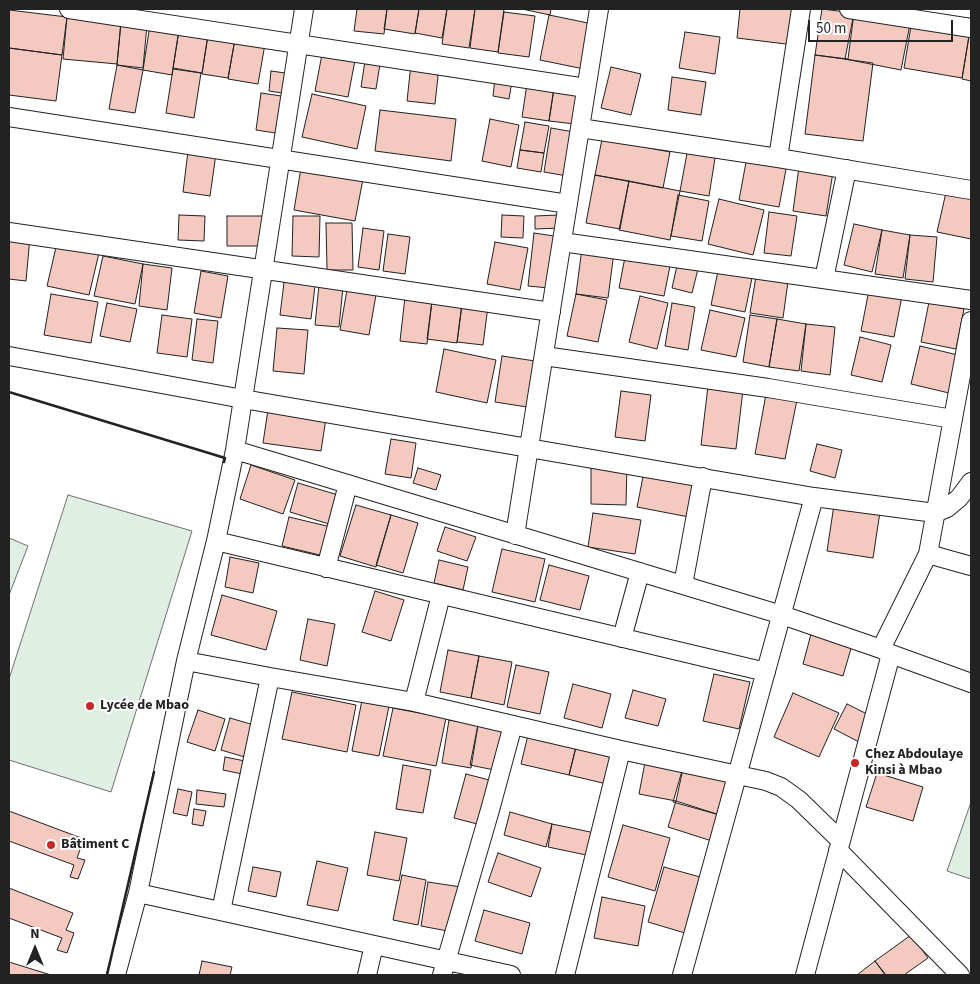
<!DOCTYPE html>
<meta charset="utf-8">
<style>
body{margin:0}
#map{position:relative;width:980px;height:984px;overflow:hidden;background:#fff;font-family:"Source Sans 3",sans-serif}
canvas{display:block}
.frame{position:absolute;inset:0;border:10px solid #222;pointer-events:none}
.north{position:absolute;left:10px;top:924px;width:50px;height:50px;-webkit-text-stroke:4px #fff;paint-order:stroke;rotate:0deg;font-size:14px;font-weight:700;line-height:20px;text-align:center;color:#222}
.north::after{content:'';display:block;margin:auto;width:18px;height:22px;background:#222;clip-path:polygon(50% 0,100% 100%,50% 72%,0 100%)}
.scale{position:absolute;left:808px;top:20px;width:145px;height:22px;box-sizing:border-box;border:2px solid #222;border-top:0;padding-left:6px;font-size:15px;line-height:18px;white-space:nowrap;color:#222;-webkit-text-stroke:4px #fff;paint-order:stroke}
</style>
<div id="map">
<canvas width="980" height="984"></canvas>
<div class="frame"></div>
<div class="north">N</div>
<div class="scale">50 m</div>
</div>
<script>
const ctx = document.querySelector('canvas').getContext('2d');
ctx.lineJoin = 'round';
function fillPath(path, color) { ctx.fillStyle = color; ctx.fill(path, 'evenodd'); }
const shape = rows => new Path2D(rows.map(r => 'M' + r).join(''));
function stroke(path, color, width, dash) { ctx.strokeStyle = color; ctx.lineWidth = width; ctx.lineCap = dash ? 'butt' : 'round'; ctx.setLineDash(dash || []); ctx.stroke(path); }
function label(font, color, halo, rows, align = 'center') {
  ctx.font = font + ' "Source Sans 3",sans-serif'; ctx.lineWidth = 4; ctx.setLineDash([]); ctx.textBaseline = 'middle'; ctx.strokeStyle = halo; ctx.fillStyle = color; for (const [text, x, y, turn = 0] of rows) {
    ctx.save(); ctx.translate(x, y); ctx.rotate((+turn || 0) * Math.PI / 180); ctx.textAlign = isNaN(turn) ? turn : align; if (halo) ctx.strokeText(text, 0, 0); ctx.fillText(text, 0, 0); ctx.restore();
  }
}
const green = shape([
 [68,495,192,531,111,792,9,760,9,679,68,495],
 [9,538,28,546,9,595,9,538],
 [971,802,971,879,947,871,971,802]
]);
const building = shape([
 [357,9,387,9,384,34,354,31,357,9],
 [387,9,419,9,415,34,384,29,387,9],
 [419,9,447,9,442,38,415,33,419,9],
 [447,9,475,9,469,48,442,44,447,9],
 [475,9,504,9,498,52,470,48,475,9],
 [522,9,551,9,550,15,522,9],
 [740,9,799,9,794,45,737,38,740,9],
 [822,9,854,13,848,59,815,55,822,9],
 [9,10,67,17,62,55,9,48,9,10],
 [504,12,535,16,529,57,498,53,504,12],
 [854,13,910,24,901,70,845,59,854,13],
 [549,15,593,24,584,69,540,60,549,15],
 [67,17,121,22,117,64,63,59,67,17],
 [912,20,970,30,962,78,904,68,912,20],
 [121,22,147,25,143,68,117,65,121,22],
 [150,25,179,30,172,75,143,70,150,25],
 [179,30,208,35,202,73,173,68,179,30],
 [970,30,971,30,971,81,962,79,970,30],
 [685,32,720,37,715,74,679,68,685,32],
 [208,35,235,39,228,78,202,74,208,35],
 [235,39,265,44,258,84,228,79,235,39],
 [9,48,62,55,56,101,9,95,9,48],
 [323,49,356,55,348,97,315,91,323,49],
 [815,55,873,63,863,141,805,134,815,55],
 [365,61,380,64,376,89,361,87,365,61],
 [411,64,439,67,435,104,407,101,411,64],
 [117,65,143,70,135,113,109,109,117,65],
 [611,67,641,74,631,115,601,108,611,67],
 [173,69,201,73,194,118,166,113,173,69],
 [271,71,292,74,289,94,269,91,271,71],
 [672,77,706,82,701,115,668,110,672,77],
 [495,78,512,81,509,99,493,96,495,78],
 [527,84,554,88,549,121,522,117,527,84],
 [554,88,580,92,575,124,549,121,554,88],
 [261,93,288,97,282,134,256,130,261,93],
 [312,94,366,106,357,149,302,137,312,94],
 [380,110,456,119,451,161,375,151,380,110],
 [490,119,519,125,511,167,482,161,490,119],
 [525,122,549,126,544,153,520,150,525,122],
 [551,128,574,132,567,176,544,172,551,128],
 [602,139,670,152,663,188,595,175,602,139],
 [688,148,716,152,709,196,680,191,688,148],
 [520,150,544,153,541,172,517,168,520,150],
 [188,151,216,154,210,196,183,192,188,151],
 [747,157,787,164,779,207,739,200,747,157],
 [799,167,833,172,826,216,793,211,799,167],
 [301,168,363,179,355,221,294,210,301,168],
 [595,175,629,181,620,229,586,223,595,175],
 [629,181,680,191,670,240,619,230,629,181],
 [947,188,971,193,971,239,937,232,947,188],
 [678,195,709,201,702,241,671,236,678,195],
 [719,199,764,210,753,255,708,244,719,199],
 [769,212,797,216,791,256,764,253,769,212],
 [179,215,205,216,204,241,178,240,179,215],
 [502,215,524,216,523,238,501,237,502,215],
 [559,215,560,228,535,229,535,216,559,215],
 [227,216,263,216,263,246,227,246,227,216],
 [293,216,320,216,319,257,292,256,293,216],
 [326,223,352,223,353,270,327,270,326,223],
 [854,224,882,230,872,272,844,265,854,224],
 [363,228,384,231,379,270,358,267,363,228],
 [882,230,910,235,903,278,875,274,882,230],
 [534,233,554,236,549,288,528,286,534,233],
 [388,234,410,237,405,274,383,271,388,234],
 [9,235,30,237,26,281,9,279,9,235],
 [910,235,937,237,933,282,905,279,910,235],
 [495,242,528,248,520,290,487,284,495,242],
 [57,243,99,253,89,295,47,286,57,243],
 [582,248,614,252,608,298,576,294,582,248],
 [626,252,671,261,664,296,619,288,626,252],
 [103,256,143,264,135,304,94,296,103,256],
 [678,261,699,265,692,293,672,288,678,261],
 [143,264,172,268,167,310,139,306,143,264],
 [719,266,753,273,745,312,711,305,719,266],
 [757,270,789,274,783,318,750,313,757,270],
 [201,271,228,276,221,318,194,313,201,271],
 [285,274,316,278,311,319,280,315,285,274],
 [348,284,377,289,369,335,340,330,348,284],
 [319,285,343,287,339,327,315,325,319,285],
 [869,290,902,296,894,337,861,331,869,290],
 [51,294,98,302,91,343,44,335,51,294],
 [576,294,607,300,598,342,567,336,576,294],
 [640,296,668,303,657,349,629,342,640,296],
 [405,297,432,301,427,344,400,341,405,297],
 [432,301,462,305,457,343,427,339,432,301],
 [929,302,964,309,956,349,921,342,929,302],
 [107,303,137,309,130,342,100,336,107,303],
 [462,303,488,306,483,345,457,342,462,303],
 [672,303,695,307,688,350,665,346,672,303],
 [710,310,745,318,736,357,701,350,710,310],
 [162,315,192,319,187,357,157,353,162,315],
 [750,315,777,319,769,367,743,362,750,315],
 [197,319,218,321,213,363,192,360,197,319],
 [777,319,806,324,799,371,769,367,777,319],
 [806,324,835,327,830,375,801,371,806,324],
 [277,328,308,330,304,374,273,371,277,328],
 [860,337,891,345,882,382,851,375,860,337],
 [920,346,958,355,949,393,911,384,920,346],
 [444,349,496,360,487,403,436,392,444,349],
 [502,356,535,361,527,407,495,402,502,356],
 [708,386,743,390,736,449,701,445,708,386],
 [767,389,798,395,785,459,755,454,767,389],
 [621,391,651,395,645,441,615,437,621,391],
 [268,410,326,418,321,451,263,443,268,410],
 [391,439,416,443,411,478,385,474,391,439],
 [817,444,842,450,835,478,810,471,817,444],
 [251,465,295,480,283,514,240,499,251,465],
 [591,465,627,465,626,505,591,504,591,465],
 [418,468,441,475,436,490,413,483,418,468],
 [644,472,696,482,689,517,637,507,644,472],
 [298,483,338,495,329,524,290,512,298,483],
 [356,505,391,515,376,567,340,556,356,505],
 [834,505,880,512,873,558,827,551,834,505],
 [593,513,641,520,635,554,588,547,593,513],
 [391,515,418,523,403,573,376,565,391,515],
 [289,517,331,527,324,556,282,546,289,517],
 [445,527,476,537,467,561,437,551,445,527],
 [502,549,545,559,535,602,492,592,502,549],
 [230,557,259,563,253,593,225,587,230,557],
 [439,560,468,567,463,590,434,583,439,560],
 [549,565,589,576,580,610,540,600,549,565],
 [375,591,404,600,391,641,362,632,375,591],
 [222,595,277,611,266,650,211,635,222,595],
 [308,619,335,624,327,666,300,660,308,619],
 [811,634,852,645,843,676,803,664,811,634],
 [448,650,479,656,471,698,440,692,448,650],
 [479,656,512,662,504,705,471,698,479,656],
 [516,665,549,672,540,714,507,707,516,665],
 [714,674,750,682,739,729,703,721,714,674],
 [573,684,611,694,602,728,564,718,573,684],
 [633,690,666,699,658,726,625,718,633,690],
 [292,692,356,705,347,752,282,739,292,692],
 [793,693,839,713,819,757,774,737,793,693],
 [363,695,390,701,379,756,352,751,363,695],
 [847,704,871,716,859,742,834,729,847,704],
 [393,708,446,718,436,766,383,756,393,708],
 [198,710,225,719,215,751,187,742,198,710],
 [230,718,257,726,248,758,221,750,230,718],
 [449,720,478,725,471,768,442,763,449,720],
 [478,725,507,730,499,771,470,765,478,725],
 [528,735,576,747,569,775,521,764,528,735],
 [576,747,618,757,611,785,569,775,576,747],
 [225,757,250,762,247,775,223,770,225,757],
 [646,757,684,764,676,801,639,794,646,757],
 [684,764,733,777,723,816,673,802,684,764],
 [403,765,431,770,423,813,396,809,403,765],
 [877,773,923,787,913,821,866,807,877,773],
 [466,774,497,782,485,826,454,818,466,774],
 [178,789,192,792,187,816,173,813,178,789],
 [197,790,226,794,224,807,196,804,197,790],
 [676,801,723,816,715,842,668,827,676,801],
 [194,809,206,811,203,826,192,824,194,809],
 [9,811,84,839,77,858,85,860,78,879,70,877,74,865,9,841,9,811],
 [510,812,552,824,546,847,504,835,510,812],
 [552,824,595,833,591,856,548,847,552,824],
 [623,825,670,838,655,891,608,877,623,825],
 [375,832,407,838,399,881,367,875,375,832],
 [498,853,541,868,531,897,488,882,498,853],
 [317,861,348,868,338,911,307,905,317,861],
 [253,867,281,872,276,897,248,891,253,867],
 [664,867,711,880,695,936,648,922,664,867],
 [402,875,426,880,418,925,393,920,402,875],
 [428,882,461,887,453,932,421,926,428,882],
 [9,888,73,913,66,930,74,933,67,953,57,950,62,938,9,918,9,888],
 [602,897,645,906,638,946,594,938,602,897],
 [484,910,530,923,522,954,475,941,484,910],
 [911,935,928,958,904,975,885,975,875,961,911,935],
 [202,961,232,967,230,975,199,975,202,961],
 [875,961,886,975,857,975,875,961],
 [9,962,51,975,9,975,9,962]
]);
const minor = shape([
 [69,9,586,88],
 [849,9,971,28],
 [9,117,568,204],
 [580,128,778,158,971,190],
 [778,158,801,9],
 [9,232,551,312],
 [562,242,971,300],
 [824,279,847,169],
 [9,356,243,399,814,497,935,513,947,508,959,498,971,482],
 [544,356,768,388,953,419],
 [235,450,782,615,881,649,891,654,971,683],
 [515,535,599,9],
 [216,541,766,672],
 [928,554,971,566],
 [326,568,348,484],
 [683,585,703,477],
 [622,638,640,572],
 [881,649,928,554,971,321],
 [186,661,270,677,414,702,621,750,766,781,781,787,799,800,841,841],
 [414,702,441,595],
 [838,850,960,975],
 [138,893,511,975],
 [221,911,270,677],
 [116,975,138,893,186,661,216,541,235,450,304,9],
 [367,975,374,945],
 [442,975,490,810,513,725],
 [565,975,621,750],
 [682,975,814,497],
 [805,975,891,654]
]);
const wall = shape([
 [9,392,225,458,224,462],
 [107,975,154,772]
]);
const markers = [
 [90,706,5,"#c62828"],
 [855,763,5,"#c62828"],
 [51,845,5,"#c62828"]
];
const poiNames = [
 ["Lycée de Mbao",100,706],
 ["Chez Abdoulaye",865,755],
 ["Kinsi à Mbao",865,771],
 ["Bâtiment C",61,845]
];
fillPath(green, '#e0efe3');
stroke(green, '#6f6f6f', 1);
fillPath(building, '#f3c9c0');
stroke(building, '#222', 1);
stroke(minor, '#222', 20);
stroke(minor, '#fff', 18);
stroke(wall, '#222', 2.5);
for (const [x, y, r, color] of markers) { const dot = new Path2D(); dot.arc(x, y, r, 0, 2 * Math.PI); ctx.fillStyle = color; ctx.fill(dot); stroke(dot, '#fff', 2); }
label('bold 14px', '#222', '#fff', poiNames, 'left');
</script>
